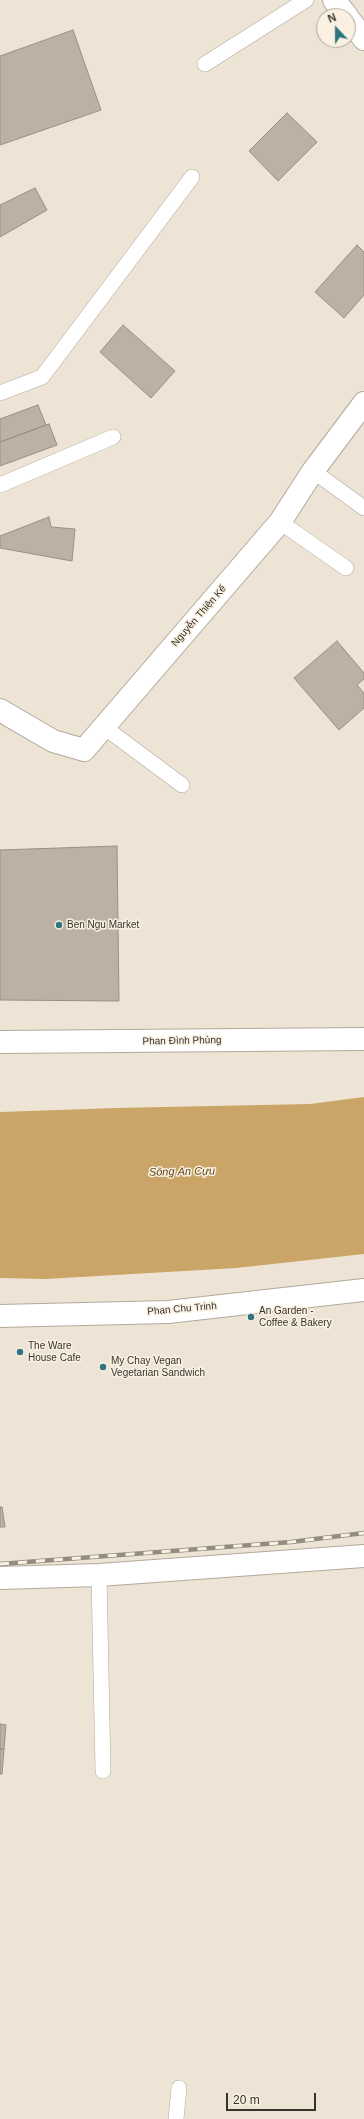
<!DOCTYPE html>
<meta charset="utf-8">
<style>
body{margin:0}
#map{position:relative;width:364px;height:2119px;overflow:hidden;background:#ede4d5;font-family:Helvetica,sans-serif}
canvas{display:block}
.north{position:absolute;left:316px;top:8px;width:40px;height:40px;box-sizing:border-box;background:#faf1e2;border:1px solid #aca59a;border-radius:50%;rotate:338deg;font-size:11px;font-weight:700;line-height:16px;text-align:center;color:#36332d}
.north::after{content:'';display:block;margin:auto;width:14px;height:18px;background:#2e7481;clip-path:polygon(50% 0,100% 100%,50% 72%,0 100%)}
.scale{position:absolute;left:226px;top:2093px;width:90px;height:18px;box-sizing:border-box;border:2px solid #36332d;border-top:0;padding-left:5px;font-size:12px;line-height:14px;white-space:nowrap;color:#36332d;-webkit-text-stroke:3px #faf1e2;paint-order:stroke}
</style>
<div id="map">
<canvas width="364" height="2119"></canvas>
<div class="north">N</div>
<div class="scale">20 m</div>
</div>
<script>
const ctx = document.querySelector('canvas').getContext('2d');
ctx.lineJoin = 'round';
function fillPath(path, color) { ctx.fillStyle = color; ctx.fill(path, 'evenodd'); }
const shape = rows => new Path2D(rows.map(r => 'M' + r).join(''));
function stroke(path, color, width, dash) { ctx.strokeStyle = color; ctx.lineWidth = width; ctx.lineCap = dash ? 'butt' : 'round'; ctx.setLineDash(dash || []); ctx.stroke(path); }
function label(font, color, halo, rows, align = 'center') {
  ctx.font = font + ' Helvetica,sans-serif'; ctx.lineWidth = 3; ctx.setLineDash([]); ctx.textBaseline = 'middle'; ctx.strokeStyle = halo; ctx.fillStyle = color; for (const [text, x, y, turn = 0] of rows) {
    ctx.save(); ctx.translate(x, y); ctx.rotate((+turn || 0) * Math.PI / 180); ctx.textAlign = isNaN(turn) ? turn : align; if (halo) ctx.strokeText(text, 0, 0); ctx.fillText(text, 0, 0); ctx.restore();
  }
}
const water = shape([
 [364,1097,364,1254,236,1268,46,1279,0,1278,0,1112,116,1108,310,1104]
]);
const building = shape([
 [73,30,101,110,0,145,0,56,73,30],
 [287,113,317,142,278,181,249,151,287,113],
 [35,188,47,210,0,237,0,205,35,188],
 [357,245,364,252,364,295,344,318,315,292,357,245],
 [123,325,175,371,151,398,100,352,123,325],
 [38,405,46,425,0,442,0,419,38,405],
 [49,424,57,445,0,466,0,442,49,424],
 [49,517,51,527,75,529,72,561,0,548,0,536,49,517],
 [337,641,364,673,364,679,357,685,364,693,364,708,339,730,294,678,337,641],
 [117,846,119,1001,0,1000,0,850,117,846],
 [0,1507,2,1507,5,1527,0,1527,0,1507],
 [0,1724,6,1725,4,1749,0,1749,0,1724],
 [0,1749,4,1749,2,1774,0,1774,0,1749]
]);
const service = shape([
 [205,64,306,0],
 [0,393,42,377,192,177],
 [313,471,364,508],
 [0,485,113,437],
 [280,522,346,568],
 [104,727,182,785],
 [99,1575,103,1771],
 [176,2119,179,2088]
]);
const minor = shape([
 [334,0,347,16],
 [348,18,364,39],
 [0,710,53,741,84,750,280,522,313,471,364,403],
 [0,1042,364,1039],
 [0,1578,99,1575,364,1556]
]);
const tertiary = shape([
 [0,1316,168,1312,364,1290]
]);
const rail = shape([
 [0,1564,291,1542,364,1533]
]);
const markers = [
 [59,925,4,"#2e7481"],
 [251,1317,4,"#2e7481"],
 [20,1352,4,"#2e7481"],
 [103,1367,4,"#2e7481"]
];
const streetNames = [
 ["Nguyễn Thiện Kế",199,616,-49],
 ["Phan Đình Phùng",182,1041,-1],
 ["Phan Chu Trinh",182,1309,-5]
];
const poiNames = [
 ["Ben Ngu Market",67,925],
 ["An Garden -",259,1311],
 ["Coffee & Bakery",259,1323],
 ["The Ware",28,1346],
 ["House Cafe",28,1358],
 ["My Chay Vegan",111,1361],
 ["Vegetarian Sandwich",111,1373]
];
const waterNames = [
 ["Sông An Cựu",182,1172,-1]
];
fillPath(water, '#caa567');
fillPath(building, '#bbb2a4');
stroke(building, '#999083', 1);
stroke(service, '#b2a99b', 16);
stroke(minor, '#b2a99b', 24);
stroke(tertiary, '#b2a99b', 24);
stroke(service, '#fff', 15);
stroke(minor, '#fff', 22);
stroke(tertiary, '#fff', 22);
stroke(rail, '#928c81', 4.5);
stroke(rail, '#faf1e2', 3, [9]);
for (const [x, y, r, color] of markers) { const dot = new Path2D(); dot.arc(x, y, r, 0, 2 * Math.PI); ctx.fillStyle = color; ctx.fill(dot); stroke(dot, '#faf1e2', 1.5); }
label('10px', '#36332d', '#faf1e2', streetNames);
label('10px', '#36332d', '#faf1e2', poiNames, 'left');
label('italic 11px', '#634819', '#faf1e2', waterNames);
</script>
